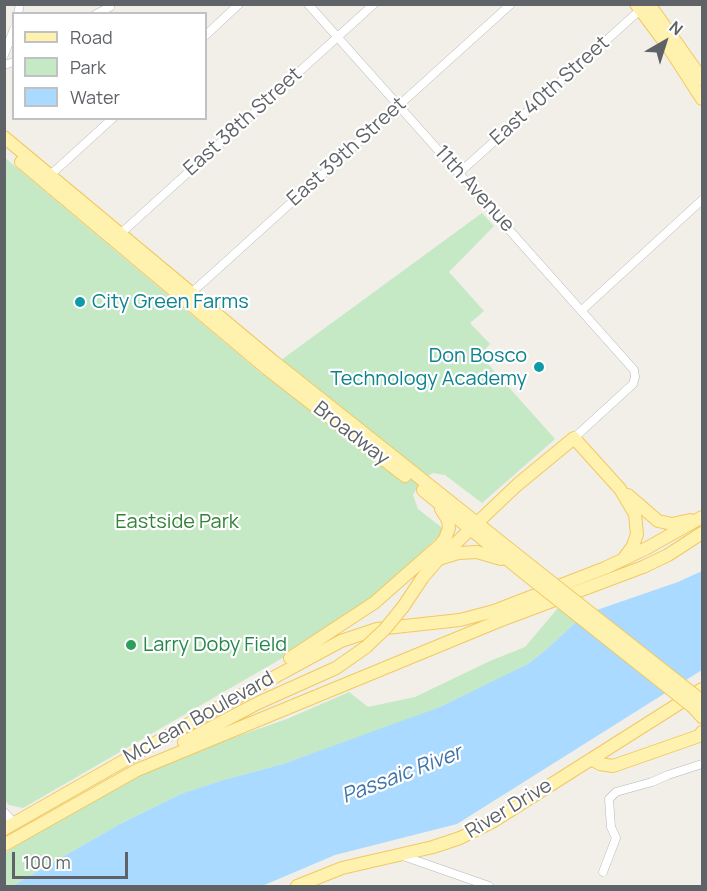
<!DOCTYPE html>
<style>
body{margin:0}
#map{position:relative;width:707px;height:891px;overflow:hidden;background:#f1efe8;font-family:Manrope,sans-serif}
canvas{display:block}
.frame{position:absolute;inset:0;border:6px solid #5f6368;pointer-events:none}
.legend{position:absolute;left:12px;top:12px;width:195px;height:108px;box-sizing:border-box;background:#fff;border:2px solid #bfc1c3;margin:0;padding:8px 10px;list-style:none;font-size:18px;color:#5f6368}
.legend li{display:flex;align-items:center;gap:12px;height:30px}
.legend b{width:30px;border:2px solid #bfc1c3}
.north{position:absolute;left:635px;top:12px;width:60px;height:60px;-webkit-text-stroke:4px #fff;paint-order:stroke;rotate:39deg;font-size:16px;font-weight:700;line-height:24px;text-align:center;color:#5f6368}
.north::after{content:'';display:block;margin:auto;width:21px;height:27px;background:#5f6368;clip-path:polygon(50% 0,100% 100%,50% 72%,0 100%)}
.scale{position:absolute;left:12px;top:852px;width:116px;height:27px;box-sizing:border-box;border:3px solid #5f6368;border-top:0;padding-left:8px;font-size:18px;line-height:21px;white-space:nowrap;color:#5f6368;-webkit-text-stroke:4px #fff;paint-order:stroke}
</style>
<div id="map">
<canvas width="707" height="891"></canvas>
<div class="frame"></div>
<ul class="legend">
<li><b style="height:8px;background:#fff2af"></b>Road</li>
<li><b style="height:16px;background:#c5e8c5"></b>Park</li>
<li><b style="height:16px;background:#aadaff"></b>Water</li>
</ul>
<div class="north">N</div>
<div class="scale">100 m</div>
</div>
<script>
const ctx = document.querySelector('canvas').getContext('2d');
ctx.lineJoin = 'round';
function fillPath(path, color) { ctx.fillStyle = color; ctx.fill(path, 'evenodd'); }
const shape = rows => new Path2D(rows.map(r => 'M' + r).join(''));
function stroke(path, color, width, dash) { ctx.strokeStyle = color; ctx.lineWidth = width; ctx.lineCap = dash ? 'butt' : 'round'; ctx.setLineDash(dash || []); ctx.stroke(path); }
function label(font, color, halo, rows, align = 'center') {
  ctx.font = font + ' Manrope,sans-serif'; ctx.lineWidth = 4.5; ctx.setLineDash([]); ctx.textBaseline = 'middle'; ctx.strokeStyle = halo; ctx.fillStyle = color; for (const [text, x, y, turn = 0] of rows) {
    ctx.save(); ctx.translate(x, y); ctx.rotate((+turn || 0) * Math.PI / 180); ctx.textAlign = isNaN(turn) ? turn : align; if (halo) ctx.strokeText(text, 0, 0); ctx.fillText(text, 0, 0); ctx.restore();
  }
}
const green = shape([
 [4,157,262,374,482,213,494,226,449,272,484,311,470,323,490,344,480,355,555,439,482,503,445,475,433,473,422,479,413,495,418,509,445,530,377,594,317,638,23,808,9,805,4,800],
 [558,608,576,622,547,649,528,664,507,675,440,707,401,722,283,764,227,779,183,793,120,824,12,886,5,886,5,853,42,829,166,761,287,719,349,692,368,707,415,697,490,661,525,647]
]);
const water = shape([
 [702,571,702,670,457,824,335,855,262,886,12,886,120,824,183,793,227,779,283,764,440,707,528,664,547,649,576,622,591,612,678,582]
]);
const street = shape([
 [308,4,634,370,635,377,633,384,574,438],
 [18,14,20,4],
 [96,14,110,7],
 [206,35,239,4],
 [4,55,14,29],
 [4,65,14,62],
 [459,173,640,10],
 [47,178,113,118],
 [119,235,374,4],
 [189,295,511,4],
 [582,310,702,200],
 [4,812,14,823],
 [403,856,489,886],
 [603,872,616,838,611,827,609,799,616,792,652,782,668,775,702,764]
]);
const primary = shape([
 [636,4,669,48,702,99],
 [649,4,702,79],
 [4,137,273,361,532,567],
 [21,162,266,368,405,476],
 [423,490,523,572],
 [628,495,658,521,672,524,690,520],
 [442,558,458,553,477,552,501,559],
 [403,607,423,577,436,562,517,485,574,438,620,489,635,514,637,534,633,546,624,558],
 [290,658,374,603,440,545,445,539,449,528,448,520,441,509],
 [693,707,702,717],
 [184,742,258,703,336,668,366,647],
 [591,759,600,764,613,766,699,736,702,732],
 [4,829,199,718,341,641,377,629,460,620,494,611,605,568,647,548,702,517],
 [4,845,137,770,499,621,643,567,668,555,702,533],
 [297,886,342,868,433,847,460,838,492,822,702,689]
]);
const primaryBridge = shape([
 [532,567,702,701],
 [523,572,693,707],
 [366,647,385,629,403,607]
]);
const markers = [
 [80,302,6,"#0f9aa8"],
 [539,367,6,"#0f9aa8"],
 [131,645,6,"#2e9e5b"]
];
const streetNames = [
 ["East 40th Street",550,91,-42],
 ["East 38th Street",243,122,-42],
 ["East 39th Street",347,152,-42],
 ["11th Avenue",474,189,48],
 ["Broadway",351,434,38],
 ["McLean Boulevard",199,718,-29],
 ["River Drive",509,809,-31]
];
const cultureNames = [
 ["City Green Farms",92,302],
 ["Don Bosco",527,356,"right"],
 ["Technology Academy",527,379,"right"]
];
const parkNames = [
 ["Eastside Park",177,522]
];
const leisureNames = [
 ["Larry Doby Field",143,645]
];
const waterNames = [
 ["Passaic River",402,775,-21]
];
fillPath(green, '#c5e8c5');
fillPath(water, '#aadaff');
stroke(street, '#b5b8bc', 9);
stroke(primary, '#f2c960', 14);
stroke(street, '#fff', 8);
stroke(primary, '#fff2af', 12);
stroke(primaryBridge, '#f2c960', 14, []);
stroke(primaryBridge, '#fff2af', 12);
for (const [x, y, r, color] of markers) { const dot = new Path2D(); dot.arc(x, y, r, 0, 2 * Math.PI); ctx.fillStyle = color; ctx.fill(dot); stroke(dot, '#fff', 2); }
label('20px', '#5f6368', '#fff', streetNames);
label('20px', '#0d838f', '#fff', cultureNames, 'left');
label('20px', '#348238', '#fff', parkNames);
label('20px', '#27864d', '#fff', leisureNames, 'left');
label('italic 21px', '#4174aa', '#fff', waterNames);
</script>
